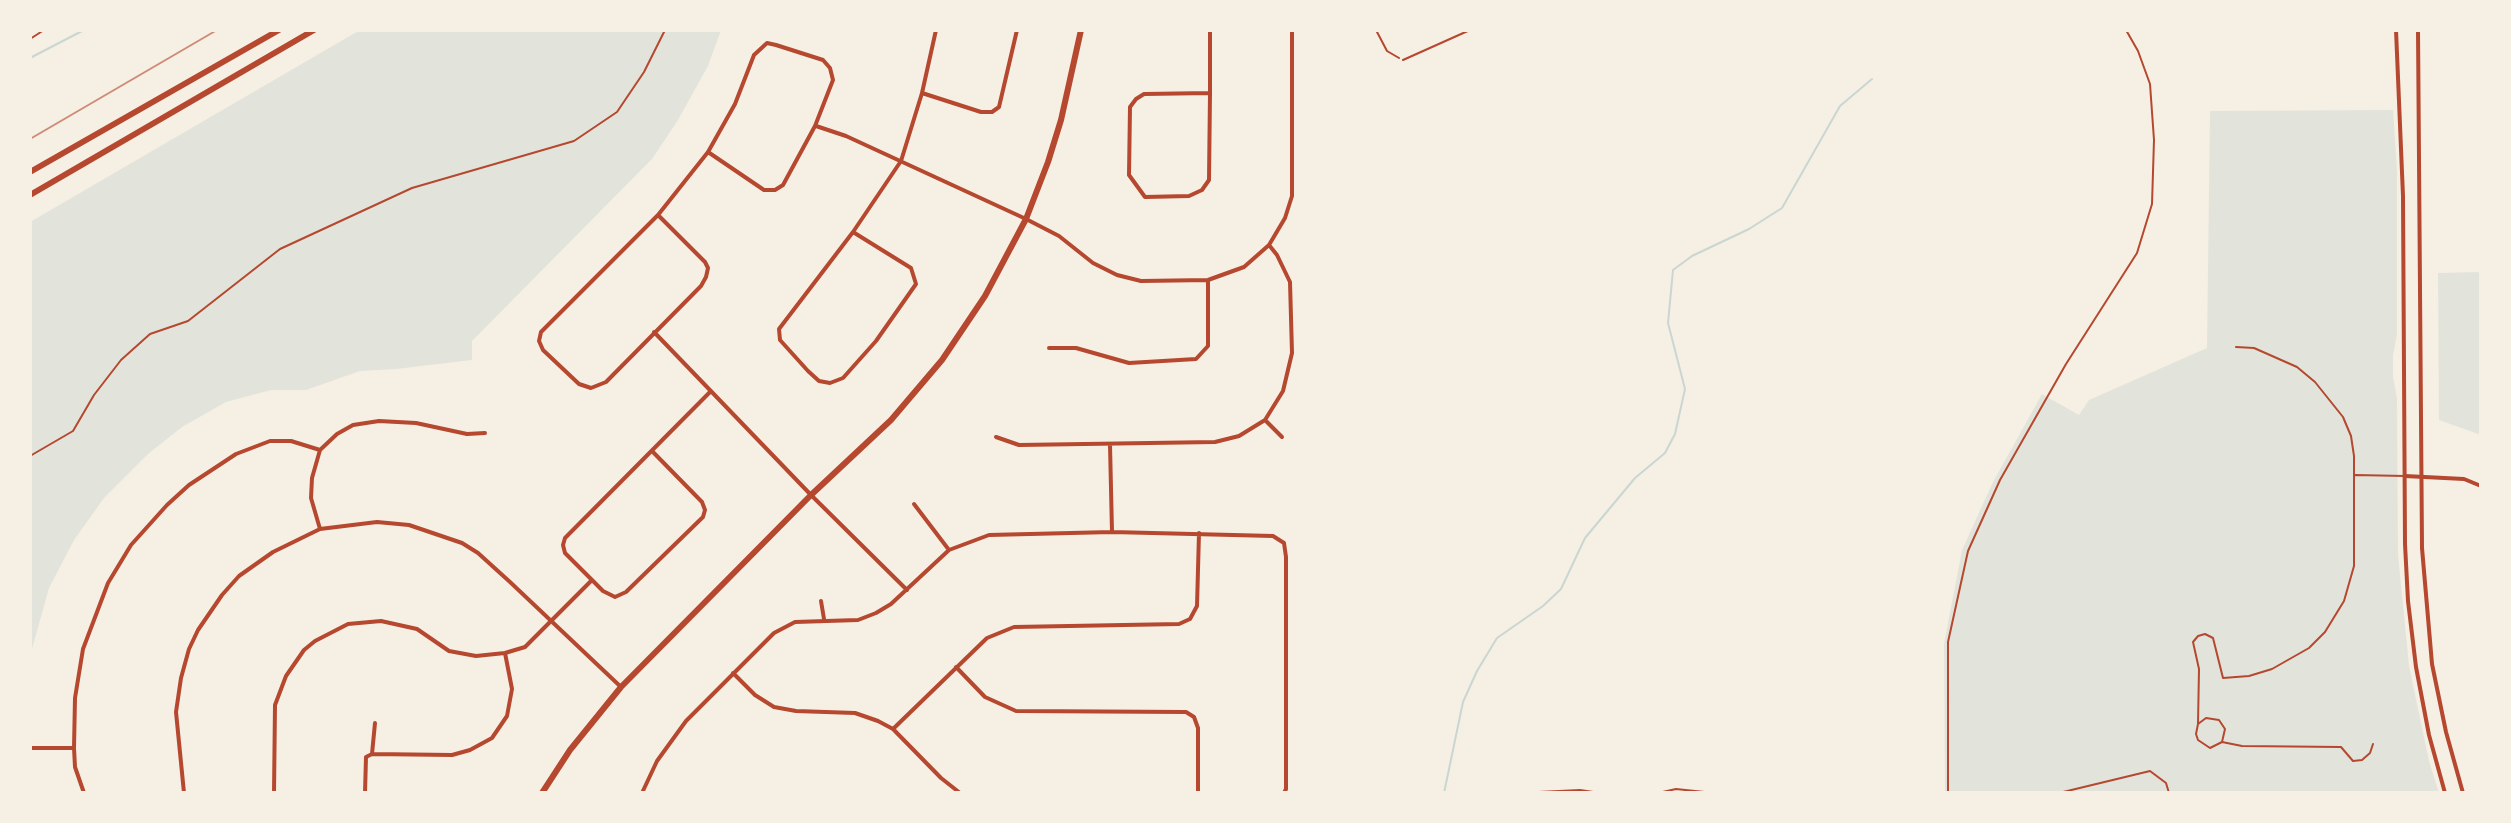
<!DOCTYPE html>
<style>
body{margin:0}
#map{position:relative;width:2511px;height:823px;overflow:hidden;background:#f6efe4;font-family:Montserrat,sans-serif}
canvas{display:block}
.frame{position:absolute;inset:0;border:32px solid #f6efe4;pointer-events:none}
</style>
<div id="map">
<canvas width="2511" height="823"></canvas>
<div class="frame"></div>
</div>
<script>
const ctx = document.querySelector('canvas').getContext('2d');
ctx.lineJoin = 'round';
function fillPath(path, color) { ctx.fillStyle = color; ctx.fill(path, 'evenodd'); }
const shape = rows => new Path2D(rows.map(r => 'M' + r).join(''));
function stroke(path, color, width, dash) { ctx.strokeStyle = color; ctx.lineWidth = width; ctx.lineCap = dash ? 'butt' : 'round'; ctx.setLineDash(dash || []); ctx.stroke(path); }
const green = shape([
 [360,30,721,30,708,66,678,120,652,159,472,341,472,360,396,369,360,371,306,390,271,390,226,402,182,427,148,454,104,498,74,540,49,588,30,656,30,222],
 [2393,110,2397,170,2397,334,2393,356,2393,377,2397,398,2398,554,2409,666,2429,761,2439,793,1945,793,1944,644,1962,550,1993,482,2042,394,2079,415,2089,400,2207,348,2210,111],
 [2481,272,2481,435,2439,420,2438,273]
]);
const stream = shape([
 [30,58,84,30],
 [1444,793,1463,702,1477,671,1497,638,1543,606,1561,589,1585,538,1635,478,1665,453,1675,434,1685,389,1668,323,1673,270,1692,256,1749,229,1782,208,1840,106,1872,79]
]);
const path = shape([
 [1376,30,1387,51,1399,58],
 [30,39,44,30],
 [30,456,73,431,94,395,121,360,150,334,188,321,280,249,412,188,574,141,617,112,644,72,665,30],
 [1518,793,1580,790,1600,793],
 [1658,793,1676,789,1714,793],
 [1907,793,2020,793],
 [1948,793,1948,642,1968,551,2000,480,2066,364,2137,253,2152,204,2154,140,2150,84,2138,51,2126,30],
 [2059,793,2150,771,2166,783,2169,793]
]);
const service = shape([
 [1403,60,1470,30],
 [2355,475,2405,476],
 [2198,724,2199,669,2193,642,2198,636,2205,634,2213,638,2223,678,2249,676,2272,669,2309,648,2325,632,2344,601,2354,566,2354,456,2351,436,2343,417,2315,382,2297,367,2254,348,2236,347],
 [2222,742,2225,729,2219,720,2206,718,2198,724,2196,734,2198,740,2210,748,2222,742,2242,746,2341,747,2353,761,2362,760,2370,753,2373,744]
]);
const minor = shape([
 [936,30,922,93,981,112,992,112,999,107,1017,30],
 [1210,30,1210,93],
 [1210,93,1209,180,1202,190,1189,196,1145,197,1129,175,1130,107,1136,99,1144,94,1210,93],
 [816,126,846,136,1026,219,1059,236,1093,263,1117,275,1141,281,1208,280,1244,267,1269,245,1285,218,1292,196,1292,30],
 [658,215,705,262,708,268,706,277,701,286,606,382,591,388,579,384,543,350,539,341,541,332,658,215,708,152,735,104,754,55,767,43,776,45,823,60,830,68,833,80,815,126,783,185,775,190,764,190,708,152],
 [853,232,911,268,916,284,876,341,843,378,830,383,819,381,808,371,780,340,779,329,853,232],
 [853,232,901,161,922,93],
 [654,332,811,495,907,590],
 [1049,348,1076,348,1129,363,1196,359,1208,346,1208,280],
 [1265,420,1282,437],
 [996,437,1019,445,1215,442,1239,436,1265,420,1283,391,1292,353,1290,282,1277,255,1269,245],
 [1110,445,1112,532],
 [652,451,702,502,705,510,703,517,626,592,615,597,603,591,565,553,563,545,565,538,711,391],
 [2405,476,2464,479,2481,486],
 [914,504,949,550],
 [320,529,311,498,312,478,320,450,337,434,353,425,379,421,416,423,467,434,485,433],
 [821,601,824,619],
 [956,667,985,697,1016,711,1186,712,1194,717,1198,728,1198,793],
 [733,673,755,695,774,707,796,711,855,713,878,721,893,729,941,778,960,793],
 [893,729,987,638,1014,627,1179,624,1190,619,1197,606,1199,533],
 [30,748,74,748],
 [372,754,452,755,470,750,492,738,507,716,512,689,505,653],
 [84,793,75,767,74,748,75,698,83,649,108,583,131,545,167,505,189,485,236,454,270,441,291,441,320,450],
 [184,793,176,712,181,678,189,649,198,630,222,595,239,576,273,552,320,529,377,522,409,525,462,543,478,553,510,582,621,687],
 [274,793,275,705,286,676,304,650,315,641,348,624,381,621,417,629,449,651,476,656,505,653,525,647,592,580],
 [365,793,366,757,372,754,375,723],
 [642,793,657,761,686,721,774,633,795,622,858,620,876,613,891,604,949,550,989,535,1112,532,1273,536,1284,543,1286,557,1286,789,1284,793]
]);
const tertiary = shape([
 [2396,30,2403,196,2405,544,2408,601,2416,667,2429,735,2445,793],
 [2418,30,2422,548,2432,664,2446,732,2463,793]
]);
const primary = shape([
 [542,793,570,750,621,687,811,495,891,420,942,360,985,296,1026,219,1048,162,1061,120,1081,30]
]);
const trunk = shape([
 [30,172,279,30],
 [30,195,314,30]
]);
const rail = shape([
 [30,139,217,30]
]);
fillPath(green, '#e2e4dc');
stroke(stream, '#c9d6d2', 2);
stroke(path, '#b5482f', 2);
stroke(service, '#b5482f', 2);
stroke(minor, '#b5482f', 4);
stroke(tertiary, '#b5482f', 4);
stroke(primary, '#b5482f', 6);
stroke(trunk, '#b5482f', 6);
stroke(rail, '#cf8b77', 2);
</script>
